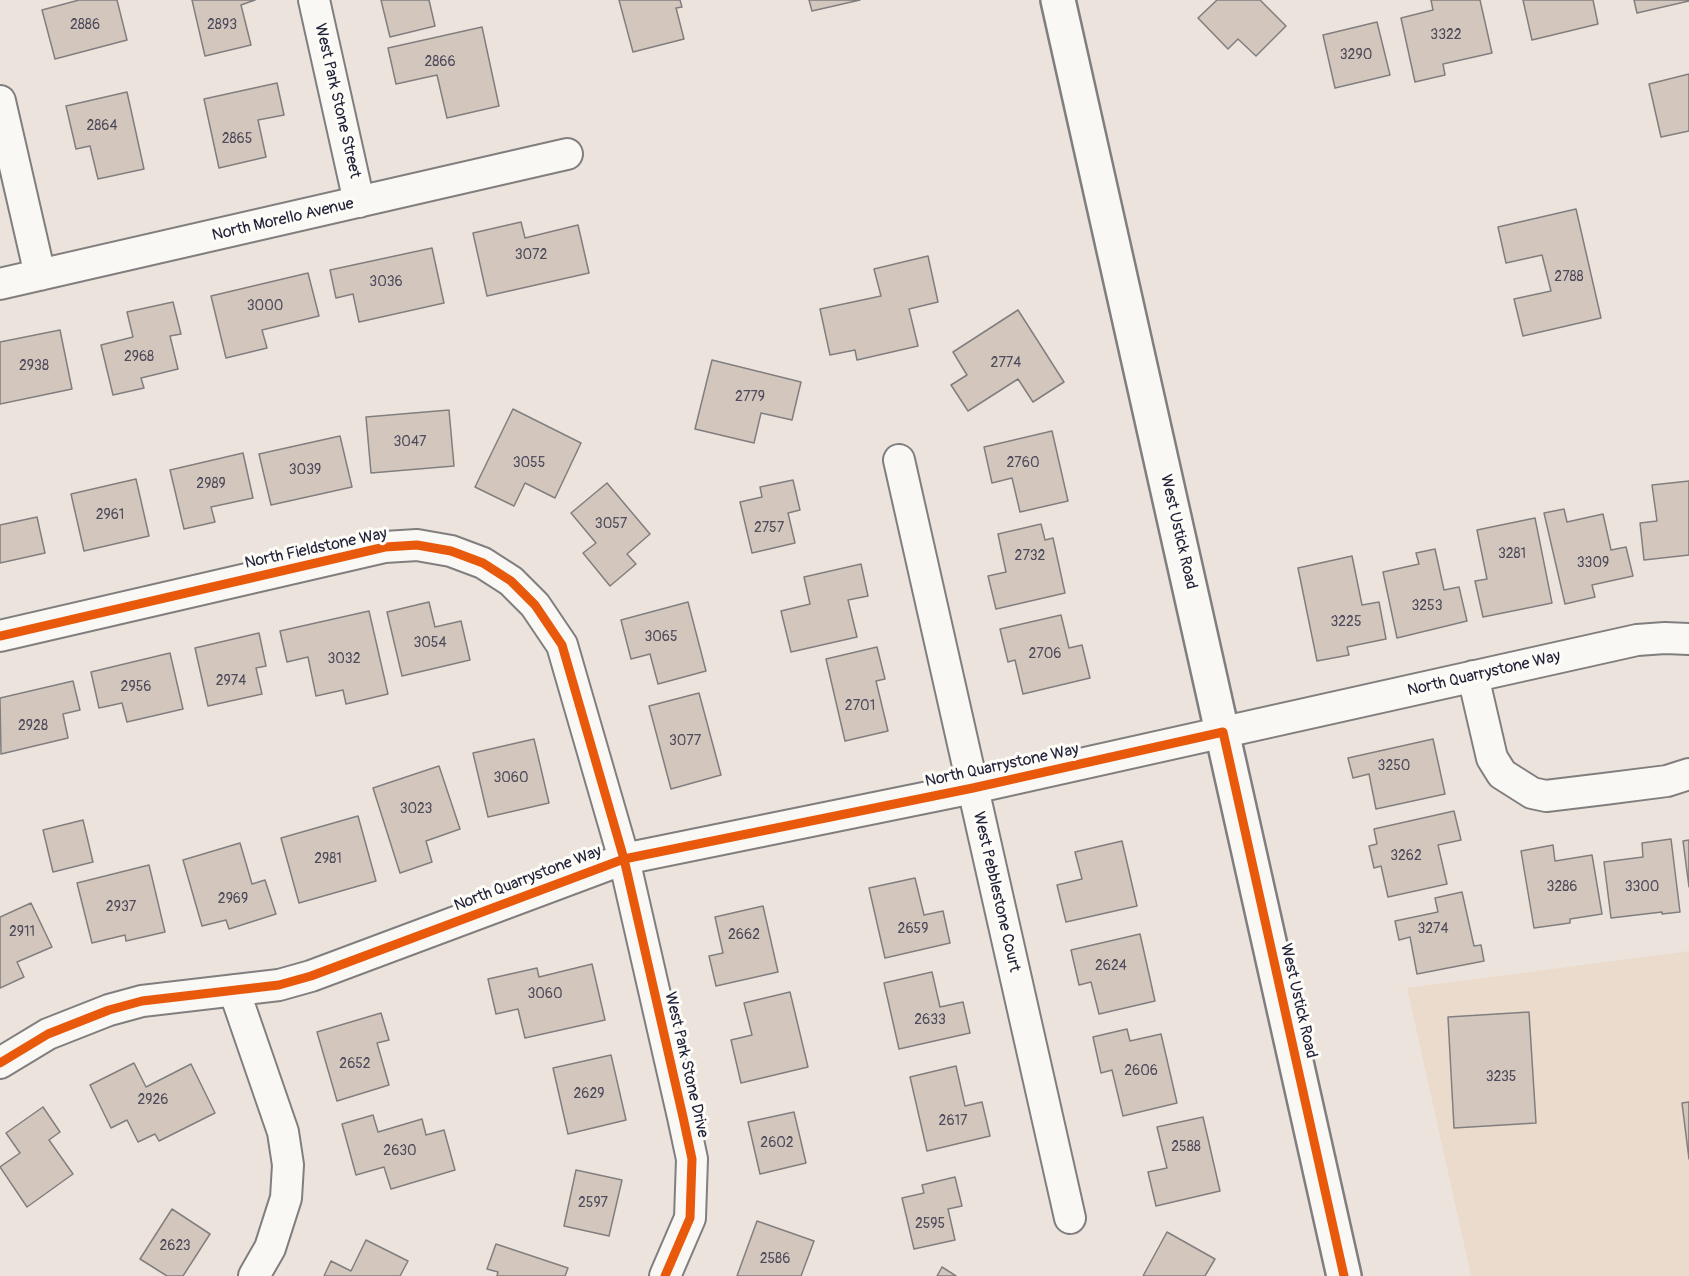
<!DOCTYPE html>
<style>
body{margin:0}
canvas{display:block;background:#ece4dc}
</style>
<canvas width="1689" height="1276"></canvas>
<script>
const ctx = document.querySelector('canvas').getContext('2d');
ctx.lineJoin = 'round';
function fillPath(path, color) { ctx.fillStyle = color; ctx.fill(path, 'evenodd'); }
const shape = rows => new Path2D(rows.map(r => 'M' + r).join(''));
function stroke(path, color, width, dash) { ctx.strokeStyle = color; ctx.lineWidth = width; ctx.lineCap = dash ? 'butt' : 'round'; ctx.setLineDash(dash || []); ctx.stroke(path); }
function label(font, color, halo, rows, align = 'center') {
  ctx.font = font + ' Pangolin,sans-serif'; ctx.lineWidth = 6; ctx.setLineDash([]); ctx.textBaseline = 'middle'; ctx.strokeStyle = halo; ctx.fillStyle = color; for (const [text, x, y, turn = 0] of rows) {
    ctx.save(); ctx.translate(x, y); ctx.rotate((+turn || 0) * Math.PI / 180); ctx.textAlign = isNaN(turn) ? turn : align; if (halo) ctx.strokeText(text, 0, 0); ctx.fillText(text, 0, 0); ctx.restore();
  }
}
const built = shape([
 [1689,951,1689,1276,1471,1276,1407,988]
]);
const building = shape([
 [79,0,117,0,127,40,55,59,42,10,79,0],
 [192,0,255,0,241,5,251,45,205,56,192,0],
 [381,0,429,0,435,26,390,37,381,0],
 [619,0,680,0,682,7,676,8,684,39,633,52,619,0],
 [809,0,860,0,812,11,809,0],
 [1217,0,1260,0,1286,26,1256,56,1238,39,1228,49,1198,18,1217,0],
 [1431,0,1480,0,1492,53,1443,64,1445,75,1415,82,1401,18,1433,10,1431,0],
 [1523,0,1593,0,1598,24,1532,40,1523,0],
 [1634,0,1689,0,1689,1,1637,13,1634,0],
 [1377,22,1390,75,1335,88,1323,35,1377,22],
 [482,27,499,106,447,118,437,75,396,84,388,48,482,27],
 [1689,74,1689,131,1661,137,1649,84,1689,74],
 [277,83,284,115,258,120,266,157,219,168,204,99,277,83],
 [127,92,144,169,98,179,90,146,76,149,66,106,127,92],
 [1576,209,1601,318,1523,336,1514,299,1551,291,1542,255,1506,263,1498,227,1576,209],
 [521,222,525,238,578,225,589,273,487,296,473,233,521,222],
 [432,248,444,303,359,322,353,294,336,298,330,270,432,248],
 [928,256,938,302,909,309,918,346,857,360,855,350,830,355,820,309,881,296,874,269,928,256],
 [308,273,319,316,262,330,267,348,226,358,211,296,308,273],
 [173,302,181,334,170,336,178,369,141,378,144,388,113,395,101,345,133,337,127,312,173,302],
 [1018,310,1064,382,1033,402,1018,379,968,411,951,385,967,375,953,352,1018,310],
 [60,330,72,389,0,404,0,342,60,330],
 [712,360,801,382,792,420,761,413,754,443,695,429,712,360],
 [513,409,581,443,555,498,525,483,514,506,475,487,513,409],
 [449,410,454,466,371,473,366,417,449,410],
 [1052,431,1068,501,1020,512,1012,478,992,483,984,447,1052,431],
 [340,436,352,487,271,505,259,454,340,436],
 [243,453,253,498,211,507,215,522,184,529,170,470,243,453],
 [136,479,149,536,84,551,71,494,136,479],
 [793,480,800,510,788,513,795,543,752,553,740,502,762,497,760,487,793,480],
 [1689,481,1689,555,1644,560,1640,523,1657,521,1652,485,1689,481],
 [607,483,650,534,627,554,636,564,610,586,583,553,596,543,571,513,607,483],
 [1564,509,1567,522,1603,514,1611,550,1626,547,1633,576,1592,585,1595,597,1565,604,1544,513,1564,509],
 [37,517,45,553,0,563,0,525,37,517],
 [1535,518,1552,603,1483,617,1475,581,1487,579,1477,530,1535,518],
 [1041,524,1045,540,1053,538,1065,593,996,609,988,576,1006,572,998,534,1041,524],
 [1435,549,1444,590,1459,587,1467,621,1397,638,1383,572,1419,564,1416,553,1435,549],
 [1352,556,1362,605,1379,602,1386,639,1347,647,1349,655,1317,661,1298,568,1352,556],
 [861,564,868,596,848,600,857,637,791,652,781,611,810,604,804,577,861,564],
 [429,602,435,627,461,621,470,660,402,676,387,612,429,602],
 [688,602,706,671,658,684,650,654,631,659,621,620,688,602],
 [369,611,388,694,346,704,343,690,316,696,308,657,287,662,280,631,369,611],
 [1061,615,1069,648,1082,645,1090,678,1023,694,1015,660,1008,662,1000,629,1061,615],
 [259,633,266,666,256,668,262,694,208,706,195,648,259,633],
 [877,647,885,679,876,681,888,731,845,741,826,659,877,647],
 [170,653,183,709,127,722,122,703,99,708,91,672,170,653],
 [73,681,80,710,63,714,68,738,1,754,0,698,73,681],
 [699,693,721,775,671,789,649,706,699,693],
 [534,739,549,803,488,817,473,753,534,739],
 [1433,739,1445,794,1376,809,1369,774,1353,778,1348,758,1433,739],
 [439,766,460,829,426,841,432,862,400,873,373,788,439,766],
 [1454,811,1461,840,1438,845,1447,884,1388,897,1381,866,1374,868,1369,846,1377,844,1374,829,1454,811],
 [358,816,376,881,299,903,281,838,358,816],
 [83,820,93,862,53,872,43,830,83,820],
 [1671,839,1680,912,1662,914,1662,912,1611,918,1604,862,1643,857,1642,843,1671,839],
 [1689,840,1689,887,1683,841,1689,840],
 [1122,841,1137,906,1066,922,1057,885,1082,879,1075,852,1122,841],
 [240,843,252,884,265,880,276,914,229,929,226,920,202,926,183,860,240,843],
 [1553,845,1555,861,1592,855,1602,914,1570,919,1570,923,1534,928,1521,851,1553,845],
 [149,865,165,932,126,941,125,935,92,943,77,883,149,865],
 [915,878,924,915,943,911,950,943,885,958,869,888,915,878],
 [1462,892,1474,946,1481,945,1484,961,1417,974,1410,937,1399,940,1395,921,1438,912,1435,898,1462,892],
 [31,903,52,947,17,962,24,977,0,988,0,917,31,903],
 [763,906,778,972,716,986,709,956,723,953,715,917,763,906],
 [1140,934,1155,1001,1099,1014,1091,982,1079,985,1071,950,1140,934],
 [592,964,605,1020,525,1038,518,1009,496,1014,488,979,537,968,539,977,592,964],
 [932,972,940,1007,963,1002,970,1033,899,1049,884,983,932,972],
 [790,992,808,1067,741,1083,731,1040,752,1035,744,1003,790,992],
 [1529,1012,1536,1123,1454,1128,1448,1017,1529,1012],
 [381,1013,389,1040,377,1043,389,1085,337,1101,317,1032,381,1013],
 [1127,1029,1130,1041,1161,1034,1177,1103,1123,1116,1112,1070,1101,1073,1093,1037,1127,1029],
 [611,1055,626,1120,568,1134,553,1068,611,1055],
 [134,1063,146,1087,191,1064,215,1113,159,1141,155,1134,138,1142,127,1120,111,1128,90,1085,134,1063],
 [956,1066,965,1106,982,1102,990,1136,927,1151,910,1077,956,1066],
 [1689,1102,1689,1159,1682,1103,1689,1102],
 [43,1107,60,1132,49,1140,73,1174,27,1207,0,1167,20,1153,6,1133,43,1107],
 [794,1112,806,1163,760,1174,748,1122,794,1112],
 [373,1115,378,1132,422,1119,426,1135,444,1130,455,1170,391,1189,384,1167,356,1175,342,1124,373,1115],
 [1203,1117,1220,1191,1156,1206,1148,1172,1167,1168,1157,1127,1203,1117],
 [576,1170,622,1180,609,1236,564,1226,576,1170],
 [955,1177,962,1206,948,1209,955,1240,914,1249,902,1198,924,1193,922,1185,955,1177],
 [172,1209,210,1234,183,1276,167,1276,140,1259,172,1209],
 [757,1221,814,1241,801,1276,737,1276,757,1221],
 [1167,1232,1215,1259,1205,1276,1143,1276,1167,1232],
 [366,1240,408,1261,400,1276,324,1276,331,1261,351,1271,366,1240],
 [496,1244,568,1268,565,1276,497,1276,498,1272,487,1269,496,1244],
 [942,1267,956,1276,937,1276,942,1267]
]);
const street = shape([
 [314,0,359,202],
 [0,101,40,275],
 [0,284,567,154],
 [899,460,1070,1218],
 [0,636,385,547,417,545,451,551,483,563,511,581,535,605,562,645,624,859,683,1117,692,1159,690,1218,665,1276],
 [1473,676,1492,758,1502,774,1532,793,1546,796,1604,789,1667,781,1689,774],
 [234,990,283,1132,288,1165,286,1198,270,1248,254,1276],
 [0,1063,48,1034,109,1010,142,1001,279,985,311,976,624,859,973,788,1637,640,1665,638,1689,639]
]);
const secondary = shape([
 [1058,0,1344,1276]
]);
const cycleway = shape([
 [0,636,385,547,417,545,451,551,483,563,511,581,535,605,562,645,624,859,683,1117,692,1159,690,1218,665,1276],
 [0,1063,48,1034,109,1010,142,1001,279,985,311,976,624,859,973,788,1223,732,1344,1276]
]);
const numberNames = [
 ["2886",85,25],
 ["2893",222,25],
 ["3322",1446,35],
 ["3290",1356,55],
 ["2866",440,62],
 ["2864",102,126],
 ["2865",237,139],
 ["3072",531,255],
 ["2788",1569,277],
 ["3036",386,282],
 ["3000",265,306],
 ["2968",139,357],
 ["2774",1006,363],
 ["2938",34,366],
 ["2779",750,397],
 ["3047",410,442],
 ["3055",529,463],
 ["2760",1023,463],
 ["3039",305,470],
 ["2989",211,484],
 ["2961",110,515],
 ["3057",611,524],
 ["2757",769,528],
 ["3281",1512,554],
 ["2732",1030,556],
 ["3309",1593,563],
 ["3253",1427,606],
 ["3225",1346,622],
 ["3065",661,637],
 ["3054",430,643],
 ["2706",1045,654],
 ["3032",344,659],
 ["2974",231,681],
 ["2956",136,687],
 ["2701",860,706],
 ["2928",33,726],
 ["3077",685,741],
 ["3250",1394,766],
 ["3060",511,778],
 ["3023",416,809],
 ["3262",1406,856],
 ["2981",328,859],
 ["3286",1562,887],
 ["3300",1642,887],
 ["2969",233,899],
 ["2937",121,907],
 ["2659",913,929],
 ["3274",1433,929],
 ["2911",22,932],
 ["2662",744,935],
 ["2624",1111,966],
 ["3060",545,994],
 ["2633",930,1020],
 ["2652",355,1064],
 ["2606",1141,1071],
 ["3235",1501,1077],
 ["2629",589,1094],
 ["2926",153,1100],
 ["2617",953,1121],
 ["2602",777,1143],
 ["2588",1186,1147],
 ["2630",400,1151],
 ["2597",593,1203],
 ["2595",930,1224],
 ["2623",175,1246],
 ["2586",775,1259]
];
const streetNames = [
 ["West Park Stone Street",337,101,77],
 ["North Morello Avenue",283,220,-13],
 ["West Ustick Road",1178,532,77],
 ["North Fieldstone Way",316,549,-12],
 ["North Quarrystone Way",1484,674,-13],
 ["North Quarrystone Way",1002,766,-12],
 ["North Quarrystone Way",528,879,-21],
 ["West Pebblestone Court",996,892,77],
 ["West Ustick Road",1298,1001,77],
 ["West Park Stone Drive",686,1065,77]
];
fillPath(built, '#ebdbcc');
fillPath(building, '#d3c7bd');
stroke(building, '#817e7f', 1.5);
stroke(street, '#817e7f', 34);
stroke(secondary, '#817e7f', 38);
stroke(street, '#f9f8f5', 30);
stroke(secondary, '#f9f8f5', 33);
stroke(cycleway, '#e8590c', 9);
label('14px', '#4e4b5c', null, numberNames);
label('16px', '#22223b', '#fdfcf7', streetNames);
</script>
